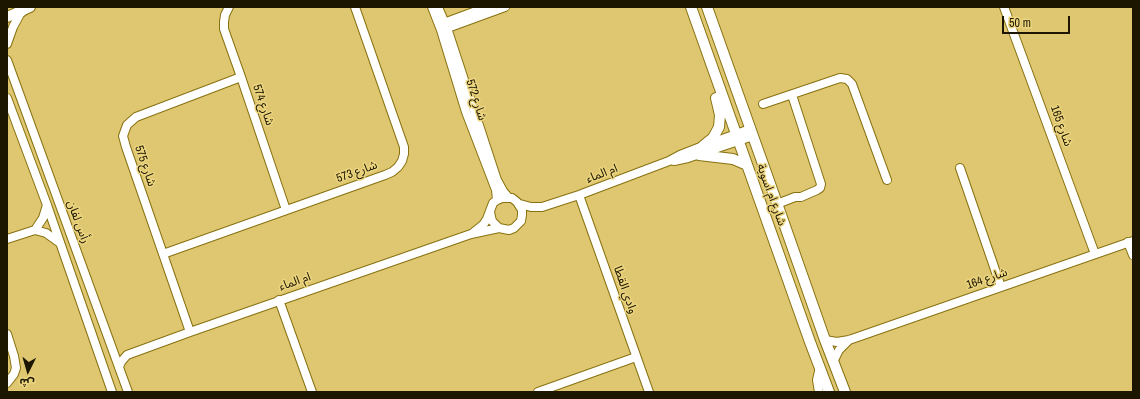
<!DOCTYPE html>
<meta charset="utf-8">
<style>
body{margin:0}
#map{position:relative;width:1140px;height:399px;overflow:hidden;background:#dfc772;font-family:"Archivo Narrow","Noto Sans Arabic",sans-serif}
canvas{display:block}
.frame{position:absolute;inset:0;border:8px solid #1c1500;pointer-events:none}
.north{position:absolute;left:8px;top:351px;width:40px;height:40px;-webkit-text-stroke:3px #ecd57f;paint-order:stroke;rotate:185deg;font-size:11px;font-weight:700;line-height:16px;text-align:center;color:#1c1500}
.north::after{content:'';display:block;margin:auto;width:14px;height:18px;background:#1c1500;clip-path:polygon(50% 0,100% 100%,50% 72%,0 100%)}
.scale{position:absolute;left:1002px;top:16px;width:68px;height:18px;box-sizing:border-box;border:2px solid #1c1500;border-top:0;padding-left:5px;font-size:12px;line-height:14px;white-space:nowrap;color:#1c1500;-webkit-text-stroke:3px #ecd57f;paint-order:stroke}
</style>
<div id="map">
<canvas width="1140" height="399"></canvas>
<div class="frame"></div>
<div class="north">ش</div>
<div class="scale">50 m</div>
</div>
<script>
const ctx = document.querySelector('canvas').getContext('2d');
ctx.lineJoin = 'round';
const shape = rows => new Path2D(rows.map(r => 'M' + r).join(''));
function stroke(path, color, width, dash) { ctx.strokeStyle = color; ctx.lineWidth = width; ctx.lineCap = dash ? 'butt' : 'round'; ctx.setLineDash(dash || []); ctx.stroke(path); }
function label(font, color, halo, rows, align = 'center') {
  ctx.font = font + ' "Archivo Narrow","Noto Sans Arabic",sans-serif'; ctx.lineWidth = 3; ctx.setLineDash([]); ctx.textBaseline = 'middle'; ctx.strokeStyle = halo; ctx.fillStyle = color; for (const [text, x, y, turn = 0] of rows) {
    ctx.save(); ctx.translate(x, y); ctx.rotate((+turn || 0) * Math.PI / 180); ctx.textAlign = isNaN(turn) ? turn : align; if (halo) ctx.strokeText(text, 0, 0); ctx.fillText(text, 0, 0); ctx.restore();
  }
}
const minor = shape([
 [229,7,225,15,224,22,224,29,241,77,286,210],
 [432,7,441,30,466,112,496,190,497,200],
 [438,7,447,28,497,180,503,191,508,197],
 [1004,7,1095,254],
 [441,24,487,7],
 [442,30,505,7],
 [7,44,13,27,20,14,25,10],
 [7,60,128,392],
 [7,98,47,205,112,392],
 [763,104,840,78,847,79,852,84,887,180],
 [674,161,688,158,753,136],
 [960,168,1001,287],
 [579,195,649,392],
 [520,204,531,207,542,207,579,195,669,161,680,155,703,146,750,129],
 [777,204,795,197,801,197,817,190,820,188,821,184,792,95],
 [35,230,46,233,60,243],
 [474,232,483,225,487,219,493,203,497,200,502,198,512,198,517,202,522,210,522,215,521,221,514,228,509,230,499,228,492,221,490,212],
 [7,239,35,230,43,218,47,205],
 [1128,242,1133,255],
 [163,254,385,175,392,172,398,167,402,161,404,154,404,147,355,7],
 [279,300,312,392],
 [190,332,126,147,123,136,127,125,136,117,241,77],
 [7,334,14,356,16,368,14,374,7,383],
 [825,340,837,342,849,340,1133,241],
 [833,362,839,350,849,340],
 [119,367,121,362,127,355,190,332,471,234,499,228],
 [538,392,636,357],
 [819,392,817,380,820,367]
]);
const tertiary = shape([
 [691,7,810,342,829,392],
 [707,7,779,209,825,340,845,392],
 [7,17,30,7],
 [703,146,713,138,719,127,720,115,716,98],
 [699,155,733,159,747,165]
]);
const streetNames = [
 ["شارع 572",476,100,72],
 ["شارع 574",263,105,71],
 ["شارع 165",1061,126,70],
 ["شارع 575",145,166,71],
 ["شارع 573",357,172,-20],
 ["ام الماء",602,174,-21],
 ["شارع ام اسوية",771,195,70],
 ["رأس لفان",78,222,70],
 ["شارع 164",987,279,-19],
 ["ام الماء",295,282,-19],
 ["وادي القطا",625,290,71]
];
stroke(minor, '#87710e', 10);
stroke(tertiary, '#87710e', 12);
stroke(minor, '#fff', 8);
stroke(tertiary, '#fff', 10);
label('12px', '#1c1500', '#ecd57f', streetNames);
</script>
